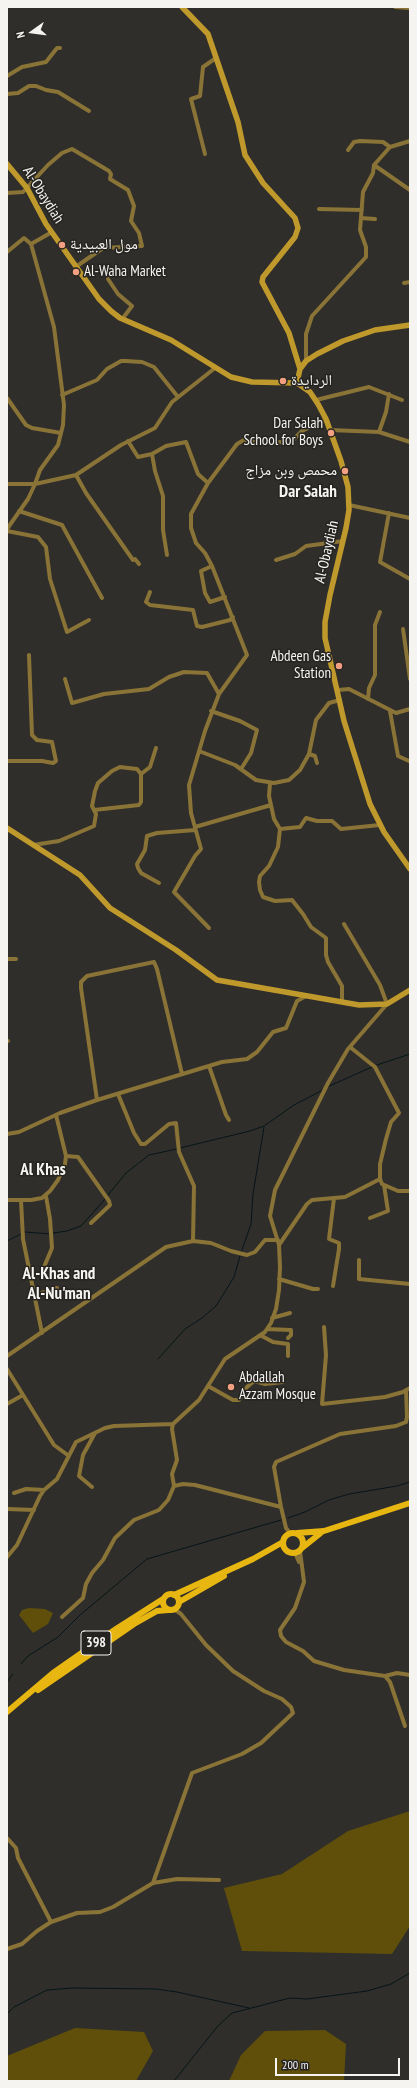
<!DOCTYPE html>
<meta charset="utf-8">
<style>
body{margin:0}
#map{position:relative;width:417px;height:2088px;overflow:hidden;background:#2f2e2a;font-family:"PT Sans Narrow",sans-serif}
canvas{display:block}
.frame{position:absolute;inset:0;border:8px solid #f5f4f1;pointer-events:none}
.north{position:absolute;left:12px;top:12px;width:40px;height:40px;-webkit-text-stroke:3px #252420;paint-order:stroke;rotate:256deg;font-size:11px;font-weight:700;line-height:16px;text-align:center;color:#f5f4f1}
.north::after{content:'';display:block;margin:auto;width:14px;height:18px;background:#f5f4f1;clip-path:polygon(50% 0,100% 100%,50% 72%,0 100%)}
.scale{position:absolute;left:275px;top:2058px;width:125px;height:18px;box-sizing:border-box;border:2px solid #f5f4f1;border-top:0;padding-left:5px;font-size:12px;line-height:14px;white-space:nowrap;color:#f5f4f1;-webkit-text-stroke:3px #252420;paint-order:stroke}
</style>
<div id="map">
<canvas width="417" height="2088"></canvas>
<div class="frame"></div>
<div class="north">N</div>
<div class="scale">200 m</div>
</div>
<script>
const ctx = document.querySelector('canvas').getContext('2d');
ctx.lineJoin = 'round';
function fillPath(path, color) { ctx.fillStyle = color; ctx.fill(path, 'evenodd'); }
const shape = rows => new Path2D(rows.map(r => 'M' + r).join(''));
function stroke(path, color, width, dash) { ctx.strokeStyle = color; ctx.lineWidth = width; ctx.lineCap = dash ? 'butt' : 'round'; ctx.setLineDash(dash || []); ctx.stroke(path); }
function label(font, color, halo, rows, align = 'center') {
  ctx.font = font + ' "PT Sans Narrow","Noto Naskh Arabic",sans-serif'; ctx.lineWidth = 3; ctx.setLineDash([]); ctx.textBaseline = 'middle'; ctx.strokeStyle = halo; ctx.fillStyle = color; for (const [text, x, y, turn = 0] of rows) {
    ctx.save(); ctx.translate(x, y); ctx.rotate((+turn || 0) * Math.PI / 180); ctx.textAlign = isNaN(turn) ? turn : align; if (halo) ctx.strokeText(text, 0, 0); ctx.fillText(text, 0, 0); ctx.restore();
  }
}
const green = shape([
 [29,1608,45,1609,53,1613,48,1624,33,1633,19,1615,22,1610],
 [410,1811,410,1926,392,1954,242,1951,224,1888,282,1874,348,1831],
 [75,2028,144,2032,153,2051,136,2081,7,2081,7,2056],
 [325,2030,346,2044,344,2081,229,2081,241,2055,265,2031]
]);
const stream = shape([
 [377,1065,410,1054],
 [327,1087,372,1067],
 [180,1148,250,1131,264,1126,294,1105,323,1090],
 [108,1195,126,1173,149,1155,177,1149],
 [25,1232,50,1234],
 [53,1233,67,1231,81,1226,106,1198],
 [7,1241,21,1234],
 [241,1253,251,1224,253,1194,264,1127],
 [158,1359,185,1329,202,1318,216,1306,234,1277,240,1256],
 [288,1518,305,1512,329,1500,349,1494,397,1486,410,1482],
 [21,1664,28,1656,58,1637,80,1615,147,1559,281,1520],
 [7,1682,13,1674],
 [7,2014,14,2007,47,1990,72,1988,156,1989,177,1992,249,2008],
 [174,2081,217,2027,232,2013,290,1998,307,1999,367,1991,391,1984,410,1973]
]);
const street = shape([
 [395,7,409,8],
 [7,76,22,67,46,62,57,48,60,48],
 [7,94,18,93,29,86,36,86,46,90,58,92,89,111],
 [348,150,354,142,360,141,383,142,390,147],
 [205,154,191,99,200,96,203,67,216,58],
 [374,165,410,190],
 [7,193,23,192,48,165,62,153,72,149,109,171,111,174,110,179,128,190,134,206,131,221,139,233,142,246,103,248,77,266],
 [319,209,362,210],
 [361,218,375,219],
 [7,252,24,238,31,244],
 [108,279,118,294,132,306,123,318],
 [404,283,410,282],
 [306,361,306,334,312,316,366,257,366,247,360,230,363,192,373,173,374,165,390,147,410,141],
 [62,395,97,380,107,369,121,361,126,361,142,362,154,367,178,397],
 [7,398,26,425,32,428,61,433],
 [316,400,369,387,402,400],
 [330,430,379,432,410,442],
 [379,432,386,412,389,394],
 [128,441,138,457,152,454],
 [76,475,86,493,133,560,135,559,139,564],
 [7,484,35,484,40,470,58,445,63,425,64,405,54,327,31,244,52,232],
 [349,505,410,518],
 [19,511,62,525,102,598],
 [389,513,380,562,410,579],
 [7,529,28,499,35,484,76,475,121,445,155,428,172,402,215,368],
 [7,531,38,537,46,547,50,579,67,632,89,620],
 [167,555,163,530,163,496,155,471,152,454,166,446,186,442,198,474,208,483],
 [276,560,295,554,306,546,343,541],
 [212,566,201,571,205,593,210,602,225,597],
 [150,592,146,602,150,605,193,610,197,626,202,627,230,620,233,617],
 [403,629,410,679],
 [65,679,72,703,104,694,149,689,169,677,184,672,207,673,219,694],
 [338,690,349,689,396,713,410,709],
 [368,699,369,688,375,675,375,625,380,612],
 [211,711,240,721,257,730,251,753,241,769],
 [390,711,398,756,409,761],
 [199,751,235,765,256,780,274,783,289,780,300,770,309,754,316,720,329,703,340,700],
 [309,754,315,756,317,763],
 [7,761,42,761,53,763,56,761,52,742,37,740,32,735,29,655],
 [141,774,150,767,156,748],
 [270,783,269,796,274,819,280,829,278,847,269,866,260,876,259,882,260,890,263,897,275,901,292,900,303,914,311,927,326,938,326,955,328,962,342,986,342,1002],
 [195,827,271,805],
 [280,829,300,827,306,818,317,821,332,821,341,829,380,825],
 [33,845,59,841,94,826,96,814,92,806,95,791,98,783,112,771,120,767,128,768,137,769,141,774,141,802,139,805,94,810],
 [159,883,141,873,138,868,137,864,145,850,147,836,157,833,195,830],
 [209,928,174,892,195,856,201,849,191,813,189,785,205,731,219,694,247,655,212,566,205,553,196,543,191,528,191,514,208,483,237,444,244,440,276,443,294,439,302,431,326,419],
 [7,959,16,959],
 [7,1041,8,1041],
 [350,1047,375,1067,399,1113,391,1122,386,1139,380,1164,380,1179],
 [209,1066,226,1115,229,1120],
 [118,1094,134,1133,141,1144,145,1144,169,1124,176,1123,179,1152,194,1186,193,1241],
 [97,1100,81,988,81,982,87,976,154,962,157,969,182,1074],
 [7,1134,19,1132,60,1113,97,1100,222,1062,247,1059,257,1052,273,1032,286,1028,297,1001,306,996],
 [66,1156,78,1157,109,1201,110,1205,91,1223],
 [7,1200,31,1200,42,1198,50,1191,58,1180,65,1164,66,1156,56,1115],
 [21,1200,23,1239,42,1333],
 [370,1218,388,1211,384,1185],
 [279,1245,307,1204,312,1200,345,1197,380,1179,382,1184,398,1191,410,1191],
 [359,1260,359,1279,410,1284],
 [44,1267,52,1248,50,1219,46,1196],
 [279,1279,313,1289,318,1289],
 [333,1286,339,1249,339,1243,329,1239,334,1198],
 [35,1295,57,1288],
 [272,1318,290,1313],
 [324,1327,326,1355,322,1404,385,1397,403,1392,410,1388],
 [267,1329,291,1330,291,1335,288,1338],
 [260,1335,273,1342,288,1344,288,1356],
 [7,1356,166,1247,193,1241,211,1243,231,1251,247,1255,255,1252,265,1240,278,1240],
 [7,1369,54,1445,69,1456],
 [208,1386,233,1400,239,1400,247,1387,254,1381,265,1384,283,1382],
 [7,1404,23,1395],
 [92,1487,79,1476,83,1455,95,1433],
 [14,1493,26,1489,44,1490],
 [281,1507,274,1467,276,1462,340,1434,396,1426,406,1422,407,1417,406,1390],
 [7,1509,34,1510],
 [290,1533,286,1528,281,1507,195,1485,183,1484,174,1486,172,1474,177,1460,172,1429,173,1424,199,1400,225,1359,265,1332,271,1323,276,1309,279,1290,280,1267,279,1245,270,1216,275,1190,328,1083,348,1049,387,1004,380,985,344,924],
 [300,1551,304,1582,295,1608,280,1630,281,1636,286,1642,303,1651,314,1661,344,1670,385,1676,397,1673,410,1675],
 [295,1553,299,1562],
 [7,1557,17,1545,40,1496,44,1490,57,1479,76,1442,105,1428,114,1426,173,1424],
 [62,1617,83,1598,86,1584,92,1573,103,1560,115,1538,134,1520,159,1510,168,1500,174,1486],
 [385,1676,390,1682,405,1726],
 [7,1838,16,1848,18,1858,51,1922],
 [153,1883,177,1879,219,1880],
 [7,1949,22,1944,37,1931,51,1922,77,1913,100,1912,113,1907,153,1883,192,1773,242,1754,261,1743,293,1713,291,1707,282,1699,264,1691,233,1671,206,1645,181,1614,174,1609]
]);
const secondary = shape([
 [182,7,208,34,238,122,245,155,263,183,295,218,298,228,295,237,263,277,262,282,289,333,300,369],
 [7,164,27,188,46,224,99,299,111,311,120,318,171,340,231,377,252,382,297,383,310,392,318,404,326,419,341,461,348,487,349,510,346,528,330,595,325,622,325,638,344,721,370,804,384,832,410,869],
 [297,383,300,369,306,361,317,354,343,341,375,330,410,325],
 [7,828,80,875,110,908,176,950,217,980,359,1005,387,1004,410,990]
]);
const primary = shape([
 '283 1543a10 10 0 1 1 20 0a10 10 0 1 1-20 0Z',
 [297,1533,324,1531,410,1503],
 [302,1548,322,1532],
 '163 1602a8 8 0 1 1 16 0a8 8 0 1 1-16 0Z',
 [174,1595,253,1559,283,1542],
 [179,1602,224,1576],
 [38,1690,134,1624,157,1611,168,1610],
 [7,1712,53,1673,116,1629,163,1599]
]);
const markers = [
 [62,245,4,"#f3a082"],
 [76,272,4,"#f3a082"],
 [283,381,4,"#f3a082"],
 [331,433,4,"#f3a082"],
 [345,471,4,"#f3a082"],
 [339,666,4,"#f3a082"],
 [231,1387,4,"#f3a082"]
];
const shields = [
 [96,1643,30]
];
const shieldNames = [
 ["398",96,1643]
];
const streetNames = [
 ["Al-Obaydiah",43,195,58],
 ["Al-Obaydiah",327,552,-77]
];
const poiNames = [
 ["مول العبيدية",70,245],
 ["Al-Waha Market",84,272],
 ["الردايدة",291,381],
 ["Dar Salah",323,424,"right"],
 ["School for Boys",323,441,"right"],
 ["محمص وبن مزاج",337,471,"right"],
 ["Abdeen Gas",331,657,"right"],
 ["Station",331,674,"right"],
 ["Abdallah",239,1378],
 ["Azzam Mosque",239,1395]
];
const quarterNames = [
 ["Dar Salah",308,492],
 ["Al Khas",43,1170],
 ["Al-Khas and",59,1274],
 ["Al-Nu'man",59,1294]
];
fillPath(green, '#5f4f0b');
stroke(stream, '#05151a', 1);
stroke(street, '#8a7336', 4);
stroke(secondary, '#bf992c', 5.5);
stroke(primary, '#e7b611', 6);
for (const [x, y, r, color] of markers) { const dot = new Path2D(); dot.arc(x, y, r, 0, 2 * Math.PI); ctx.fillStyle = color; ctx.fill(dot); stroke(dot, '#252420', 1.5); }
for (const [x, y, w] of shields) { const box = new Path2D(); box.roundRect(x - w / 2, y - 12, w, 24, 3); ctx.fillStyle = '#252420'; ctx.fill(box); stroke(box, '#f5f4f1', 1); }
label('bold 14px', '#f5f4f1', null, shieldNames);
label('15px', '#f5f4f1', '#252420', streetNames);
label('15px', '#f5f4f1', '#252420', poiNames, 'left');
label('bold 17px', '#f5f4f1', '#252420', quarterNames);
</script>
